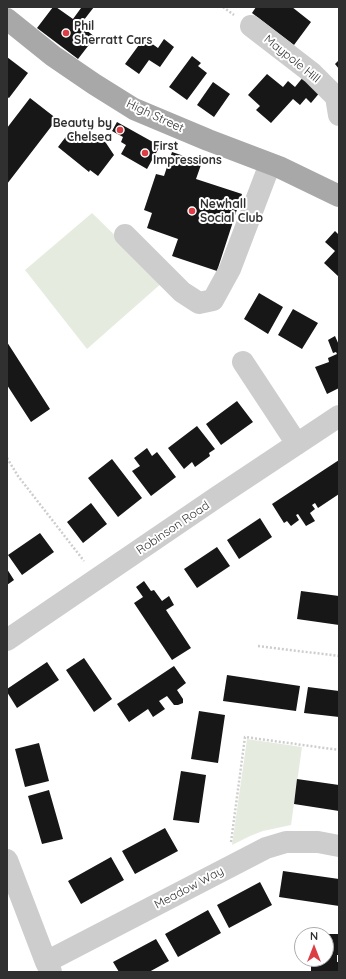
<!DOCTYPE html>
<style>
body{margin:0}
#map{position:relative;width:346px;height:979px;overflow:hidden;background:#fff;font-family:Quicksand,sans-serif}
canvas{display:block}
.frame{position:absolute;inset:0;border:8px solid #303030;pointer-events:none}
.north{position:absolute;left:294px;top:927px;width:40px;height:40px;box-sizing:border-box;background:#fff;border:1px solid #acacac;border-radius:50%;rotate:0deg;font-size:11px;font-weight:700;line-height:16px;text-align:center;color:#303030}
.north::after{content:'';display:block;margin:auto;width:14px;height:18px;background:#db3e45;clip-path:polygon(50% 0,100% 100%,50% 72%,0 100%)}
</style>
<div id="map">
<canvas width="346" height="979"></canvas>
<div class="frame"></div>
<div class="north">N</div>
</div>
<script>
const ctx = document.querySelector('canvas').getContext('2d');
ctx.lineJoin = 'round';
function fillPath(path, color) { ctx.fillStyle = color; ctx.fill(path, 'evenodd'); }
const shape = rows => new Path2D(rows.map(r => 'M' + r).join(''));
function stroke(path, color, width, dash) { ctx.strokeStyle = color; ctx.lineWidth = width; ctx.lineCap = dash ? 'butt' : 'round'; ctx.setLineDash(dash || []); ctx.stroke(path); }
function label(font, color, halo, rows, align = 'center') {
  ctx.font = font + ' Quicksand,sans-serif'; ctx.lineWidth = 4; ctx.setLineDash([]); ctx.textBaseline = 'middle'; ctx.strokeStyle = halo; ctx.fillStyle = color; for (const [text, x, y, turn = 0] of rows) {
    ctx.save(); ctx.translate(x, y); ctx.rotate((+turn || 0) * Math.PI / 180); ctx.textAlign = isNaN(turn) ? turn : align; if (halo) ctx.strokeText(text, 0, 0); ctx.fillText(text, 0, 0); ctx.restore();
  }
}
const green = shape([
 [92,213,163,282,87,349,25,270],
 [247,739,302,747,291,825,263,831,250,836,232,845]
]);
const building = shape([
 [53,7,56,7,73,19,81,8,80,7,94,7,80,25,95,37,78,59,37,28],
 [256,7,292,7,311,22,294,45,252,13],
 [144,38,158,48,164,39,174,47,160,67,149,60,139,74,125,64],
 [192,56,201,63,198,66,207,73,187,100,169,87],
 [7,57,28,73,9,98,7,97],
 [339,60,339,69,335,64],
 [267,74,283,87,288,81,295,87,304,76,321,91,311,103,306,98,300,105,293,99,271,123,256,110,260,106,248,95],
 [213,82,230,94,214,117,197,105],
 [30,98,57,119,7,184,7,128],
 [117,122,160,146,147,169,121,154,126,145,121,142,123,137,112,131],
 [71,130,88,143,100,134,114,155,98,176,90,170,89,172,58,147],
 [172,152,202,162,196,179,242,194,217,271,172,256,178,239,147,228,152,213,144,210,156,174,164,176],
 [335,231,339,235,339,277,324,263,335,251,325,242],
 [259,293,283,307,268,334,244,319],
 [293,309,318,323,302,349,278,335],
 [335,336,339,345,339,388,327,394,315,367,329,362,328,358,337,354,336,352,333,353,328,340],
 [7,342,50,409,31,422,7,385],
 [237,401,253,422,221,445,206,424],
 [197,426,215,449,209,453,210,456,195,467,192,462,184,469,168,448],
 [147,448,152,456,157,452,176,477,151,496,132,471,140,466,134,458],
 [112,459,142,498,118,517,88,478],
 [339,460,339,494,318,508,315,503,312,505,315,509,310,513,315,521,306,526,298,514,296,515,299,520,291,526,287,521,284,523,272,504],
 [91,503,107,524,83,543,67,522],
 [260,518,272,537,239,559,227,540],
 [40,533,54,552,22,575,8,555],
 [217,547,230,566,197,588,184,569],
 [7,569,14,580,7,585],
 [144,581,151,591,154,590,162,601,169,596,174,605,166,610,191,648,172,660,134,603,143,597,136,587],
 [301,591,339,596,339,625,297,619],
 [84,658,112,699,94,712,66,670],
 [47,662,59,680,17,708,7,692,7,689],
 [174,666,186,683,177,690,183,699,183,703,178,705,174,705,167,696,159,701,165,709,153,717,148,709,129,722,117,704],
 [227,675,300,686,296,711,223,701],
 [308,687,339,691,339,717,304,713],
 [199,711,225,715,218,763,191,759],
 [39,743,49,781,25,787,15,749],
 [181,771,206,775,199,823,173,820],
 [297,779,339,785,339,811,294,804],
 [49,790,63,839,42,844,28,796],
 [165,828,178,851,135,874,122,851],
 [111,857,124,880,81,904,68,881],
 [283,871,339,879,339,906,279,897],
 [260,882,272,905,229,928,217,905],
 [208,910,221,933,178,957,165,934],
 [326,934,339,934,339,955,337,955,337,962,339,962,339,972,311,972,311,959,326,959],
 [156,939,169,961,149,972,119,972,113,962]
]);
const path = shape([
 [223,7,234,15],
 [7,458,18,476,84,561],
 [258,646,339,656],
 [231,842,245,737,339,750]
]);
const minor = shape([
 [251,26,312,73,336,97,339,115],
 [125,235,182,292,199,303,213,300,230,269,270,164],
 [243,362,297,444],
 [7,640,217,497,339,416],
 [7,860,46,962,51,972],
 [46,962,266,848,286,842,318,842,339,846]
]);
const major = shape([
 [7,19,53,56,94,84,134,109,208,140,279,167,339,196]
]);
const markers = [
 [66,33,4,"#db3e45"],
 [120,130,4,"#db3e45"],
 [145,153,4,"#db3e45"],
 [192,211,4,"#db3e45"]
];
const poiNames = [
 ["Phil",74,26],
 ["Sherratt Cars",74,40],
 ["Beauty by",112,123,"right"],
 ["Chelsea",112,137,"right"],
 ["First",153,146],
 ["Impressions",153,160],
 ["Newhall",200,204],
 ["Social Club",200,218]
];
const streetNames = [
 ["Maypole Hill",292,59,39],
 ["High Street",155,116,25],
 ["Robinson Road",173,528,-34],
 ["Meadow Way",189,888,-28]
];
fillPath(green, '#e5ecdf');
fillPath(building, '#171717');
stroke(path, '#cdcdcd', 2.5, [2, 2]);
stroke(minor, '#cdcdcd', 22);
stroke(major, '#a8a8a8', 22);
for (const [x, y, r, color] of markers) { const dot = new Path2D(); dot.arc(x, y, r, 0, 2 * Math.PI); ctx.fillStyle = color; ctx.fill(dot); stroke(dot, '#fff', 1.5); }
label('bold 12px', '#303030', '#fff', poiNames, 'left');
label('12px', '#303030', '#fff', streetNames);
</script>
